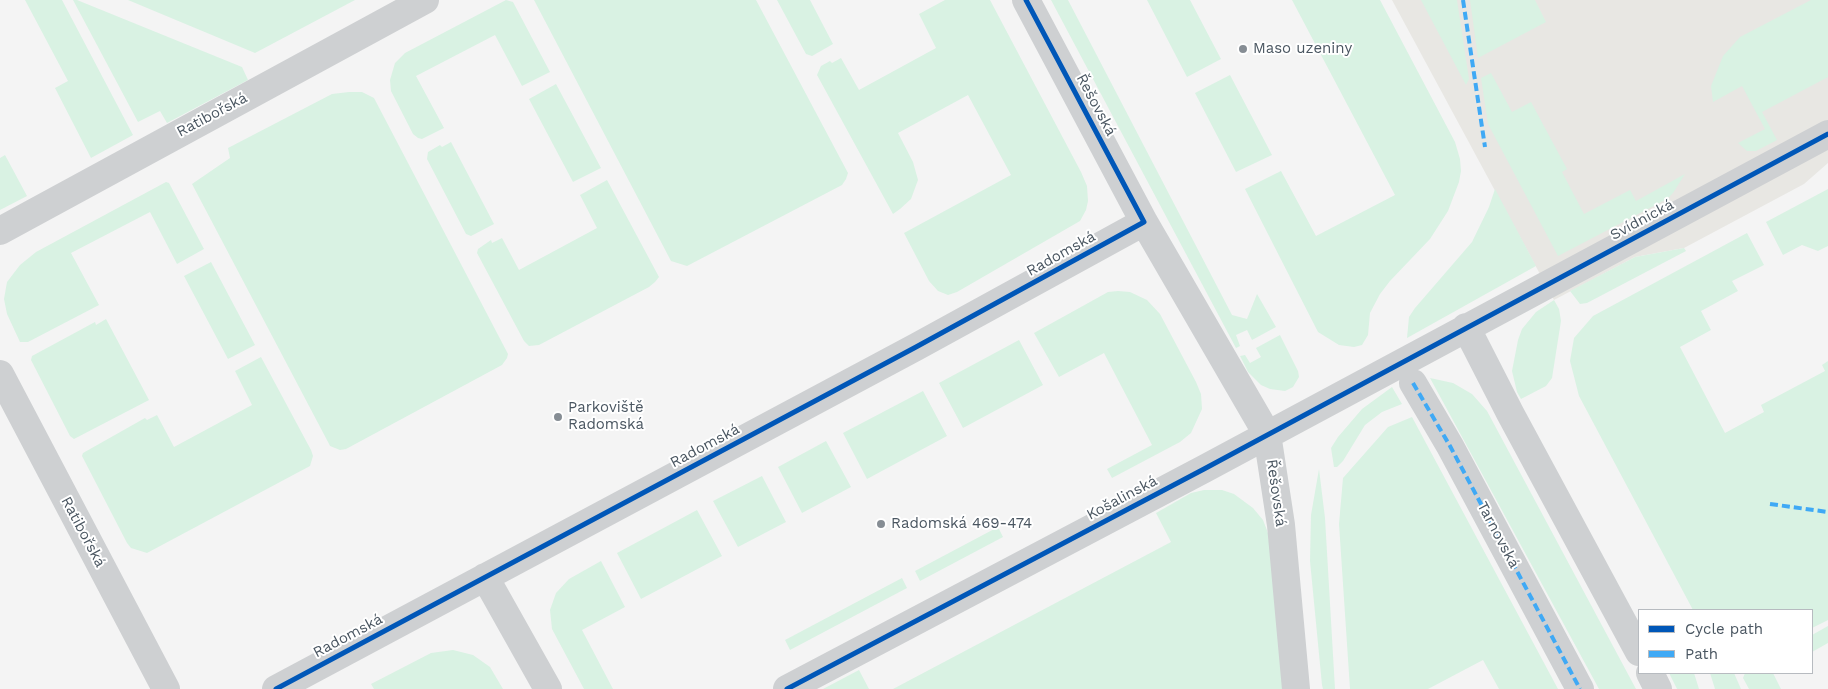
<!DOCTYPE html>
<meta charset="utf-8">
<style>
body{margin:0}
#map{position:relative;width:1828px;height:689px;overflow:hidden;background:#f4f4f4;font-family:"Work Sans",sans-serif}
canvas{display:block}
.legend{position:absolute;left:1638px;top:609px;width:175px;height:65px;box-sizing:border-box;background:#fff;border:1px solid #b7bbc0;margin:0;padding:6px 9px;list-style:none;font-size:15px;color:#4a5661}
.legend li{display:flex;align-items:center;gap:10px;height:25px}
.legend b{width:25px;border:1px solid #b7bbc0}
</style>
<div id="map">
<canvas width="1828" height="689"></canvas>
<ul class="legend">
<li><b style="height:6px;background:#0057b8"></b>Cycle path</li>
<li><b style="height:6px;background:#3fa9f5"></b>Path</li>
</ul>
</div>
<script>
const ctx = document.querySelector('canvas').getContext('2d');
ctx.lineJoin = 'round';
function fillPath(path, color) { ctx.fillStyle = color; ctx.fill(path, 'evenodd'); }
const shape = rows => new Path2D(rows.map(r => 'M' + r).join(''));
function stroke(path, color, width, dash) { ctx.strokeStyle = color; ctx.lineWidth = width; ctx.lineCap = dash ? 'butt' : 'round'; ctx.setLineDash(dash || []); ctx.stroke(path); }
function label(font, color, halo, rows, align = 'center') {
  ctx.font = font + ' "Work Sans",sans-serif'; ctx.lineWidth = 4; ctx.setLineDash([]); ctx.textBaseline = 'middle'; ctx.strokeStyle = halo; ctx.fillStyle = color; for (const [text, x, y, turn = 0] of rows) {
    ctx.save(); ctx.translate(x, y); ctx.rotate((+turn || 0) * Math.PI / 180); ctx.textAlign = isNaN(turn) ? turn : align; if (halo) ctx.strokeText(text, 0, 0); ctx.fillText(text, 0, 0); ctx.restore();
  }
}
const commercial = shape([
 [1392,0,1828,0,1828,163,1804,184,1684,248,1635,257,1554,300]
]);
const green = shape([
 [25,0,62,0,133,135,91,158,55,88,68,81],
 [73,0,77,0,242,67,248,80,167,123,160,111,138,122],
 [128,0,355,0,255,53],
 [506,0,513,2,550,72,522,86,495,35,416,76,444,128,422,139,418,138,413,134,391,91,390,80,395,63,405,53],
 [534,0,756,0,848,173,846,179,842,185,687,266,671,261],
 [777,0,810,0,833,44,812,56,806,54],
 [945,0,990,0,1081,172,1087,186,1088,201,1086,210,1080,221,957,292,948,295,938,291,929,281,904,233,1011,175,968,95,898,133,913,162,918,180,911,199,900,209,893,214,817,75,821,66,830,61,832,63,841,58,859,90,936,48,919,14],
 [1051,0,1068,0,1232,315,1247,319,1257,294,1276,327,1252,340,1247,330,1236,335,1240,346,1236,348],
 [1147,0,1190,0,1221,59,1187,77],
 [1292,0,1380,0,1455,142,1460,159,1461,171,1459,182,1448,211,1430,239,1390,281,1380,294,1370,313,1368,335,1362,345,1354,347,1339,345,1318,332,1245,189,1281,171,1316,236,1395,195],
 [1421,0,1457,0,1469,79,1466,85],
 [1470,0,1535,0,1546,22,1478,58],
 [1811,0,1828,0,1828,77,1762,112,1777,140,1756,151,1747,151,1738,143,1765,129,1742,86,1713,102,1711,86,1723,56,1740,37],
 [1491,73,1512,112,1531,102,1567,169,1562,172,1584,214,1630,190,1636,201,1685,174,1673,193,1667,199,1558,256,1488,124,1481,78],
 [1230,75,1272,155,1236,172,1195,93],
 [556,84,601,168,573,182,529,99],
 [349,92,362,92,374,98,508,354,507,358,502,365,346,449,340,450,330,446,328,442,192,184,230,158,228,148,332,94],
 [451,142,494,224,471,236,466,234,427,159,428,152,440,145,442,147],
 [5,155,27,196,0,210,0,158],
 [607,180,659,277,655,282,649,287,539,345,529,346,524,341,477,253,478,249,491,240,492,243,502,238,519,270,597,228,580,195],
 [166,182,169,183,204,249,177,264,150,212,71,253,99,305,28,342,20,342,7,314,4,299,7,282,20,265,36,252],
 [1495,189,1536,266,1407,338,1409,317,1415,308,1472,242,1489,207],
 [1828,189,1828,246,1818,251,1802,245,1783,255,1766,222],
 [1747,233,1764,265,1732,281,1738,291,1701,311,1711,330,1680,347,1725,433,1764,412,1761,405,1825,371,1822,365,1828,361,1828,620,1812,628,1812,610,1693,610,1579,396,1570,361,1574,338,1593,316],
 [1684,248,1686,251,1587,303,1580,304,1570,291,1635,257],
 [211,262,255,345,228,359,184,276],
 [1118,291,1130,292,1147,300,1160,314,1196,382,1201,394,1202,409,1191,433,1180,442,1112,478,1107,469,1152,445,1104,353,1059,377,1034,333,1108,292],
 [1554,300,1559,309,1561,321,1552,378,1546,386,1521,399,1517,392,1512,371,1518,340,1522,329,1536,312],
 [106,319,149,400,74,439,70,436,31,360,32,356,95,322,96,325],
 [1280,335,1298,371,1299,377,1293,387,1285,391,1270,389,1261,385,1248,372,1240,356,1245,355,1250,363,1261,357,1256,348],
 [1019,340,1043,385,963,428,939,383],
 [261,357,311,450,313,456,310,466,147,553,131,548,127,543,82,456,83,453,145,418,147,420,157,415,174,447,252,405,235,371],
 [1430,378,1453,383,1472,394,1487,411,1636,689,1599,689],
 [1392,387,1402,404,1382,412,1365,425,1343,461,1337,467,1334,467,1331,448,1338,437,1362,409],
 [923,391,947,436,867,479,843,433],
 [1412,417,1558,689,1499,689,1483,660,1428,689,1350,689,1339,524,1343,478,1388,427],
 [826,441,851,487,802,513,778,467],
 [1319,469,1325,518,1335,689,1323,689,1322,685,1310,561,1311,515],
 [762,476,786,522,738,547,713,501],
 [1204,490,1222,490,1234,494,1253,508,1263,520,1268,533,1278,612,1284,689,893,689,1171,542,1156,513,1191,493],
 [697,510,722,556,641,599,617,553],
 [998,527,1003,537,920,581,915,571],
 [601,561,625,607,582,630,613,689,584,689,552,629,550,610,556,593,569,579],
 [902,578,907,588,790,650,785,640],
 [1828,626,1828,643,1812,652,1812,635],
 [453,650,473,655,490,667,503,689,374,689,371,684,431,653],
 [859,670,869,689,823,689],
 [1669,673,1694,673,1699,689,1677,689],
 [1710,673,1734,673,1741,689,1715,689],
 [1745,673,1773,673,1781,689,1749,689,1743,678]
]);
const street = shape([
 [1026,0,1144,222,1267,434,1281,525,1296,689],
 [0,231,425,0],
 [1466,327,1510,413,1639,652],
 [0,374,166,689],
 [1413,383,1450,446,1580,689],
 [485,577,548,689],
 [1650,673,1658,689],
 [276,689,916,347,1144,222],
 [787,689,1204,469,1828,134]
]);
const quiet = shape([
 [1463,0,1485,147],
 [1413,383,1450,446,1580,689],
 [1770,504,1828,512]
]);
const cycleway = shape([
 [276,689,916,347,1144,222,1026,0],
 [787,689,1204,469,1828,134]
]);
const markers = [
 [1243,49,5,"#868d94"],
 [558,417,5,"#868d94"],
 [881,524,5,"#868d94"]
];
const poiNames = [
 ["Maso uzeniny",1253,49],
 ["Parkoviště",568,408],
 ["Radomská",568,425],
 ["Radomská 469-474",891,524]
];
const streetNames = [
 ["Řešovská",1096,105,62],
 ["Ratibořská",212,115,-28],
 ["Svídnická",1642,220,-28],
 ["Radomská",1061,254,-29],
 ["Radomská",705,446,-28],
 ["Řešovská",1276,493,82],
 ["Košalinská",1122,498,-28],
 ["Ratibořská",83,532,62],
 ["Tarnovská",1498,535,62],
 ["Radomská",348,636,-28]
];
fillPath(commercial, '#e8e7e3');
fillPath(green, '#d9f2e3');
stroke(street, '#ced0d2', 28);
stroke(quiet, '#3fa9f5', 4, [8, 4]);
stroke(cycleway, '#0057b8', 5);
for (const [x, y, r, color] of markers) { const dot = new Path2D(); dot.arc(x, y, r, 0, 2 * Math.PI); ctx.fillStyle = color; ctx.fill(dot); stroke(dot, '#fff', 2); }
label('15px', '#4a5661', '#fff', poiNames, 'left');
label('15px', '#4a5661', '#fff', streetNames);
</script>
